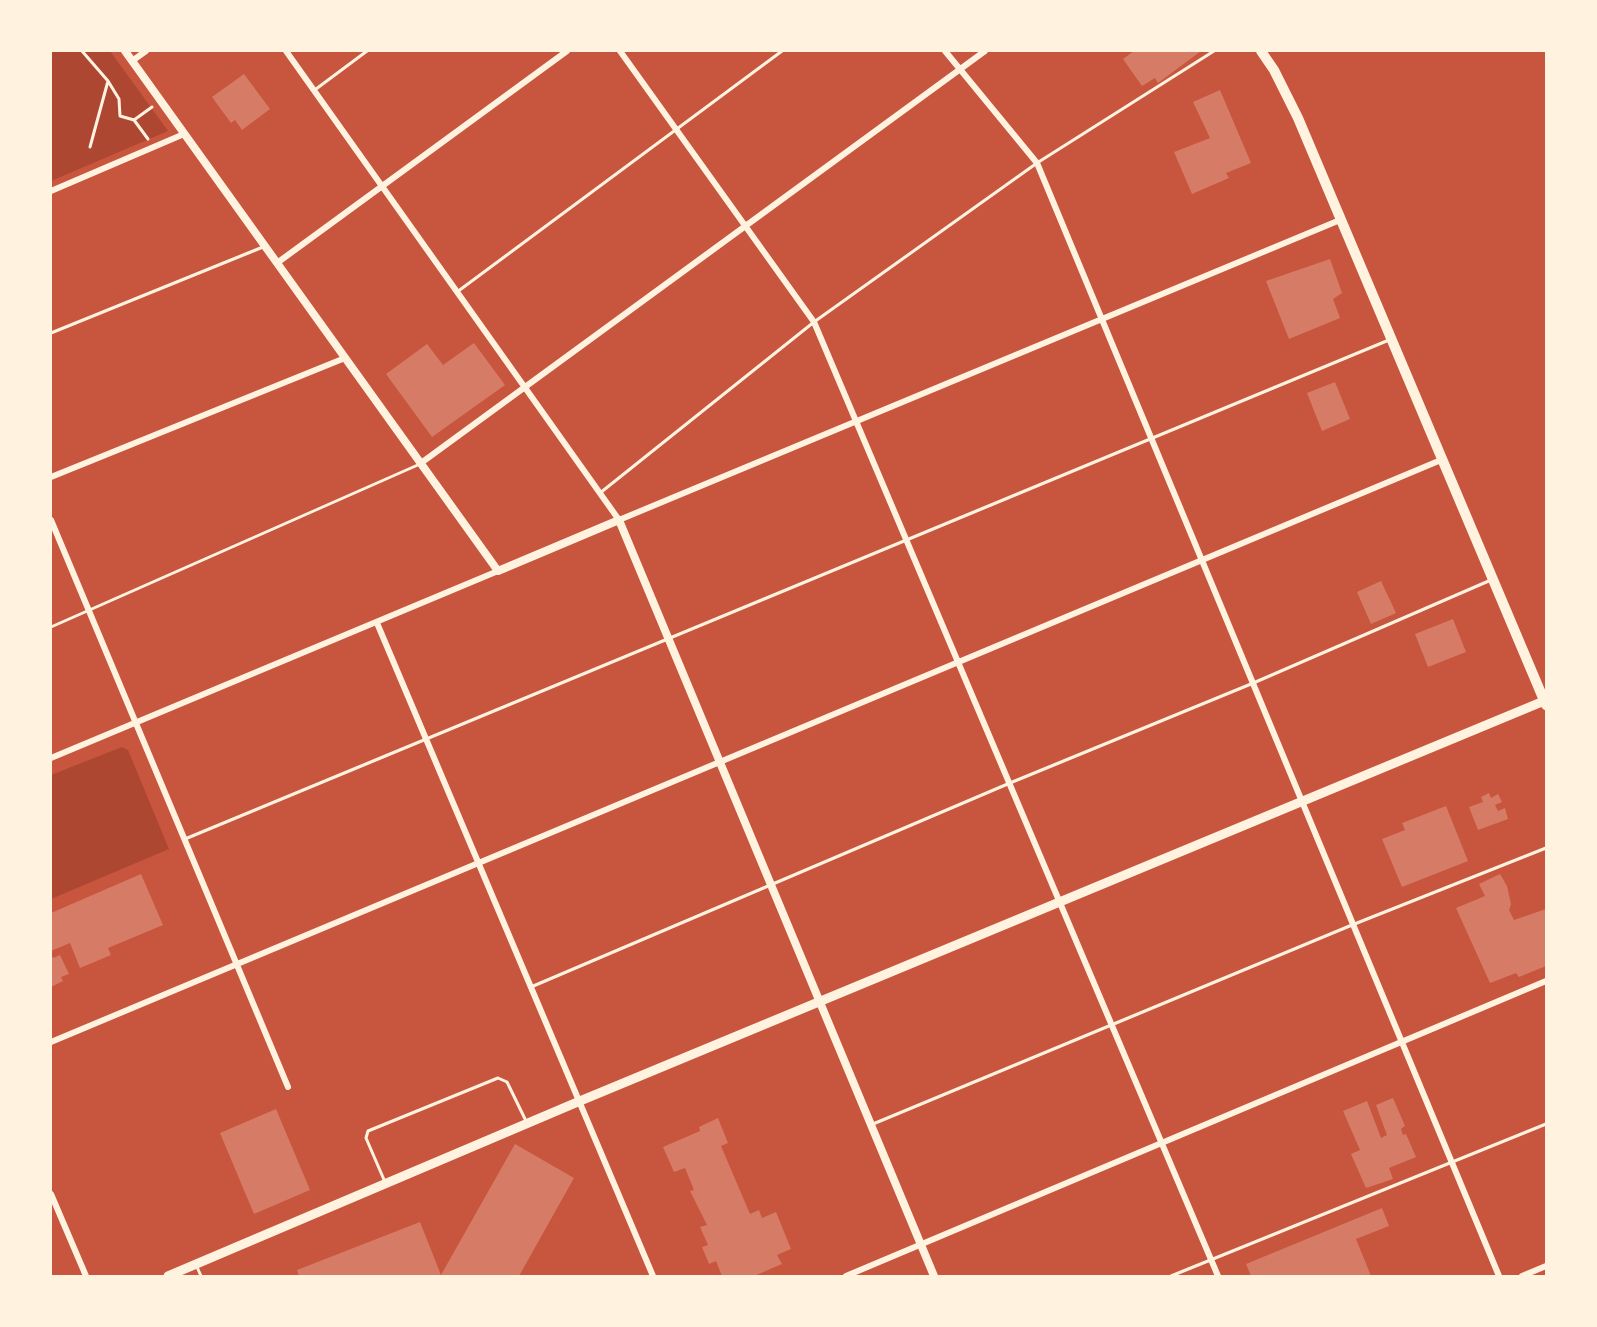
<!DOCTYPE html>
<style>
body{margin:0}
#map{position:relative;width:1597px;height:1327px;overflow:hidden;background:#c8553d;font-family:Karla,sans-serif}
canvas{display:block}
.frame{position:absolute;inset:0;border:52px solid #fff3e0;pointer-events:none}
</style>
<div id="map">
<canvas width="1597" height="1327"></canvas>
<div class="frame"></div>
</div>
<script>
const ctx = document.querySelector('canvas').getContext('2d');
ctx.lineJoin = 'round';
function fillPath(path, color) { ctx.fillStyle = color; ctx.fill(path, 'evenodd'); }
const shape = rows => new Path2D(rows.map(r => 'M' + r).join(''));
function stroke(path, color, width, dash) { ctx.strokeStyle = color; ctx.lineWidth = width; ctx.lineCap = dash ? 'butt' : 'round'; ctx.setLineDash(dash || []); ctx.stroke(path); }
const green = shape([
 [51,51,110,51,168,131,51,181],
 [122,747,128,750,169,849,51,899,51,775]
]);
const building = shape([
 [1134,51,1201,51,1158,83,1155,78,1142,86,1123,59],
 [244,74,270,109,242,130,235,120,231,123,212,97],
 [1220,90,1251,163,1226,173,1229,178,1192,194,1174,152,1210,138,1193,102],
 [1330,259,1342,293,1333,299,1340,318,1289,339,1266,281],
 [474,343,505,385,432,437,386,374,427,344,443,365],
 [1335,382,1350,419,1322,431,1307,393],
 [1381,581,1396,613,1371,624,1357,592],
 [1453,619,1466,652,1428,667,1415,634],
 [1489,793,1491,798,1498,794,1502,802,1495,805,1498,811,1505,808,1508,819,1478,830,1469,807,1483,802,1481,797],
 [1446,806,1468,861,1402,887,1382,839,1405,830,1402,823],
 [141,874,163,925,108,948,111,955,80,968,70,943,51,951,51,913],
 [1500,874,1507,886,1511,904,1509,910,1514,920,1546,909,1546,966,1519,977,1516,973,1490,983,1456,908,1485,896,1479,884],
 [51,954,53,958,60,955,69,974,61,977,63,981,51,987],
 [1393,1098,1405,1126,1401,1129,1403,1135,1406,1134,1416,1157,1389,1168,1393,1179,1366,1188,1351,1154,1360,1150,1343,1111,1367,1101,1381,1138,1387,1135,1376,1105],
 [276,1109,310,1190,254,1214,220,1133],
 [718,1118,728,1143,721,1146,750,1214,759,1210,762,1218,776,1212,791,1249,777,1255,782,1264,754,1276,722,1276,716,1261,709,1264,702,1247,708,1245,700,1227,707,1225,690,1191,694,1190,685,1168,674,1172,663,1147,700,1131,699,1127],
 [515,1144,574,1178,519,1276,299,1276,297,1270,420,1222,441,1275],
 [1382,1208,1389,1226,1356,1239,1371,1276,1251,1276,1246,1264]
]);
const path = shape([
 [82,51,108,81,119,99,120,116,134,120,148,139],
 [134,120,152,107],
 [90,147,108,81]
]);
const service = shape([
 [316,89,367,51],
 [457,292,782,51],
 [51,333,263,247],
 [600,493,814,322,1037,163,1214,51],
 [51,627,420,464],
 [185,839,1389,340],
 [531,987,1010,783,1251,684,1491,580],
 [873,1124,1352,925,1546,848],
 [385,1182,366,1138,368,1131,498,1078,507,1082,527,1123],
 [197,1267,201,1276],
 [1171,1276,1546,1124]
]);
const minor = shape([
 [286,51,619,520,1340,220],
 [620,51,814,322,1218,1276],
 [945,51,1037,163,1499,1276],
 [132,61,146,51],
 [51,191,184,134],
 [277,263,567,51],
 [421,463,985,51],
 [51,477,345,358],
 [51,520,288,1087],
 [377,623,653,1276],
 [51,758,498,571],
 [51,1042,1441,460],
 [51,1194,86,1276],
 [846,1276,1546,981],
 [1522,1276,1546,1266]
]);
const tertiary = shape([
 [125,51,498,571,619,520,934,1276]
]);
const secondary = shape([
 [168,1276,580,1101,1544,701]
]);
const primary = shape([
 [1261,51,1274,70,1298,118,1546,705]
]);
fillPath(green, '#ae4732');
fillPath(building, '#d67c66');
stroke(path, '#fff3e0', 3);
stroke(service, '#fff3e0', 3);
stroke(minor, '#fff3e0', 6);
stroke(tertiary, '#fff3e0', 8);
stroke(secondary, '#fff3e0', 9);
stroke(primary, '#fff3e0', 10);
</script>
